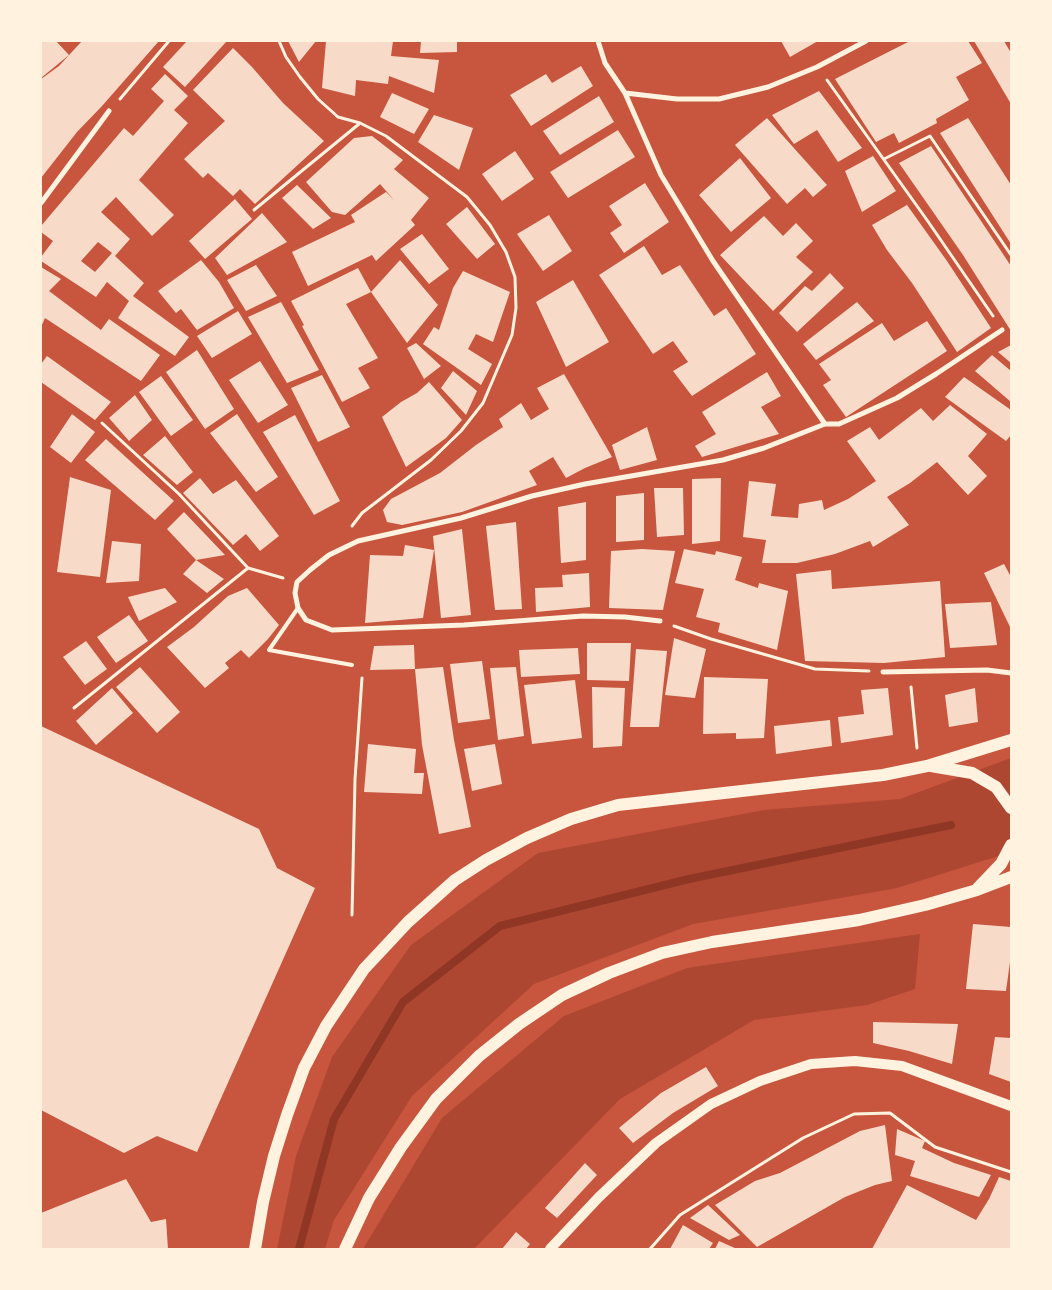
<!DOCTYPE html>
<style>
body{margin:0}
#map{position:relative;width:1052px;height:1290px;overflow:hidden;background:#c8553d;font-family:Inter,sans-serif}
canvas{display:block}
.frame{position:absolute;inset:0;border:42px solid #fff3e0;pointer-events:none}
</style>
<div id="map">
<canvas width="1052" height="1290"></canvas>
<div class="frame"></div>
</div>
<script>
const ctx = document.querySelector('canvas').getContext('2d');
ctx.lineJoin = 'round';
function fillPath(path, color) { ctx.fillStyle = color; ctx.fill(path, 'evenodd'); }
const shape = rows => new Path2D(rows.map(r => 'M' + r).join(''));
function stroke(path, color, width, dash) { ctx.strokeStyle = color; ctx.lineWidth = width; ctx.lineCap = dash ? 'butt' : 'round'; ctx.setLineDash(dash || []); ctx.stroke(path); }
const green = shape([
 [1011,758,1011,852,897,888,693,924,534,984,412,1096,334,1220,325,1249,277,1249,296,1156,332,1057,411,945,538,853,764,810,900,799],
 [920,934,915,989,867,1005,754,1020,620,1099,474,1249,363,1249,442,1118,564,1016,687,968]
]);
const stream = shape([
 [299,1249,334,1119,403,1002,500,926,689,879,951,825]
]);
const building = shape([
 [41,41,56,41,69,55,41,78],
 [82,41,159,41,102,106,77,132,41,178,41,79,59,66],
 [187,41,227,41,185,87,163,67],
 [288,41,316,41,299,62],
 [326,41,393,41,391,56,439,60,434,93,389,76,388,84,356,80,355,96,322,88],
 [421,41,457,41,457,52,420,53],
 [781,41,818,41,790,57],
 [910,41,968,41,982,63,956,77,969,100,936,119,937,123,899,143,894,133,876,142,835,79],
 [974,41,1004,41,1011,53,1011,104],
 [233,48,252,67,283,103,324,141,255,204,240,189,233,196,208,173,203,178,184,159,225,121,193,90],
 [581,66,593,86,531,126,510,95,546,74,552,83],
 [165,74,188,96,174,110,188,123,139,180,174,215,152,236,116,197,101,212,130,239,115,256,144,283,133,296,189,337,175,356,118,318,129,301,107,282,96,297,41,261,41,257,53,241,41,232,41,226,124,128,133,136,164,101,151,89],
 [98,242,112,253,95,272,81,261],
 [819,91,862,148,838,162,817,130,794,144,772,115],
 [392,93,429,109,414,134,380,117],
 [599,96,614,122,560,155,543,131],
 [434,115,473,128,459,170,418,142],
 [767,118,827,185,813,197,805,188,787,204,735,145],
 [968,118,1011,185,1011,244,940,133],
 [618,130,635,157,568,198,550,172],
 [372,136,403,160,394,169,429,198,411,220,415,225,376,261,372,255,308,286,292,252,355,222,351,215,386,192,394,200,380,184,345,215,332,212,306,182,354,138],
 [931,146,1011,266,1011,331,963,255,899,163],
 [515,151,534,179,502,201,482,174],
 [873,156,896,191,862,212,845,171],
 [740,158,771,198,731,232,699,195],
 [645,183,669,222,624,253,610,233,622,225,609,206],
 [297,185,331,218,313,229,282,198],
 [235,199,252,219,205,259,189,241],
 [907,205,947,261,991,328,957,352,912,283,887,250,872,225],
 [467,207,495,244,477,259,446,224],
 [262,213,287,242,227,275,215,258],
 [549,215,572,251,543,271,517,234],
 [764,216,783,236,796,223,813,241,796,257,813,272,773,311,720,255],
 [422,234,449,269,429,284,400,249],
 [644,246,662,275,680,265,714,316,726,308,756,354,692,396,673,371,688,362,673,341,653,354,599,275],
 [201,260,219,282,234,308,197,330,181,309,176,313,158,291],
 [400,260,438,305,407,343,371,292],
 [256,265,277,296,246,311,227,280],
 [41,267,61,279,49,291,101,330,109,319,160,355,141,381,45,318,41,327],
 [358,268,371,292,346,304,378,358,358,368,370,388,342,402,302,326,304,325,291,301],
 [463,271,510,292,493,342,476,334,468,349,492,364,481,385,423,344,434,327,439,330,453,288],
 [830,273,844,288,797,332,779,313,805,286,812,291],
 [573,280,609,342,566,367,536,302],
 [281,302,319,370,287,383,248,317],
 [857,302,874,321,816,360,803,344],
 [238,311,252,334,212,358,197,336],
 [927,321,947,351,846,417,823,385,831,380,819,364,882,323,894,341],
 [416,343,441,366,424,379,407,348],
 [1011,345,1011,363,998,352],
 [197,350,234,409,205,429,166,372],
 [992,355,1011,371,1011,402,975,371],
 [47,356,111,402,95,420,41,382,41,364],
 [260,361,288,405,258,423,229,380],
 [453,371,477,391,466,415,441,388],
 [767,372,781,396,761,407,779,434,702,457,695,446,716,434,702,412],
 [564,374,612,457,585,468,566,478,553,457,529,471,537,485,462,512,402,525,387,522,383,510,391,499,440,473,476,445,503,427,499,419,521,403,531,420,549,409,537,388],
 [322,375,350,427,318,442,291,388],
 [161,376,193,420,171,436,139,392],
 [964,377,1011,410,1011,435,1006,441,945,397],
 [429,382,462,420,446,438,406,467,382,417,401,402,417,393],
 [135,395,152,420,129,441,109,418],
 [950,405,987,434,968,456,987,476,968,495,937,462,910,483,887,497,909,525,873,547,870,541,835,554,797,563,762,563,766,540,743,537,749,481,776,484,771,516,798,518,799,504,822,500,824,510,848,499,876,481,847,441,870,427,879,440,921,408,933,421],
 [72,414,95,432,71,463,50,447],
 [237,414,278,477,256,492,210,433],
 [295,415,340,501,314,515,263,432],
 [647,427,657,460,620,470,612,445],
 [165,436,193,472,177,485,143,455],
 [106,439,174,501,155,520,85,460],
 [70,477,111,490,100,577,57,572],
 [200,478,213,494,236,480,279,536,260,551,246,534,233,545,183,493],
 [721,478,720,541,692,544,692,479],
 [654,488,683,488,684,535,657,537],
 [644,493,644,540,616,542,616,496],
 [586,502,586,560,561,563,558,507],
 [184,512,225,555,196,560,167,529],
 [516,522,522,609,495,610,486,526],
 [462,529,471,615,441,618,433,536],
 [112,541,141,544,139,581,106,583],
 [405,545,434,550,423,618,365,623,370,555,403,556],
 [642,549,675,551,663,610,609,608,611,551],
 [684,549,715,555,716,551,742,557,735,580,758,588,759,583,788,591,777,650,718,632,720,623,696,617,704,589,675,583],
 [196,560,224,579,207,593,183,574],
 [1004,564,1011,577,1011,629,984,573],
 [831,570,832,589,940,581,945,657,884,663,805,661,796,574],
 [589,573,590,607,536,612,535,588,563,587,562,575],
 [165,588,177,602,139,621,128,597],
 [247,588,279,625,268,639,249,658,241,650,225,663,229,668,205,688,167,647,194,627,228,596],
 [991,602,997,645,950,648,945,604],
 [129,615,148,641,116,663,97,637],
 [674,638,706,649,695,698,665,695],
 [86,641,107,669,85,685,63,657],
 [587,643,631,643,629,681,587,680],
 [414,645,415,669,443,667,454,740,471,827,439,834,422,745,415,669,370,670,374,646],
 [578,648,580,674,521,677,519,650],
 [636,649,667,651,659,727,630,727],
 [482,661,490,719,458,723,450,664],
 [140,667,180,712,157,733,116,687],
 [516,667,524,736,498,740,490,668],
 [704,677,768,679,764,738,736,739,736,733,703,734],
 [575,680,582,738,532,744,524,685],
 [592,687,625,688,622,746,593,748],
 [112,688,133,713,96,745,76,721],
 [888,688,893,735,841,743,838,717,864,714,861,690],
 [975,688,978,722,949,727,945,695],
 [830,720,832,746,776,754,774,726],
 [41,726,259,829,277,868,315,888,197,1152,157,1136,124,1153,41,1110],
 [368,744,416,749,414,773,424,773,422,794,364,792],
 [495,744,502,784,472,791,464,749],
 [973,924,1011,927,1011,955,1006,991,966,989],
 [873,1022,958,1024,952,1064,909,1051,873,1043],
 [995,1037,1011,1038,1011,1082,989,1074],
 [706,1067,718,1086,673,1113,633,1143,619,1128,661,1093],
 [885,1125,892,1181,875,1185,845,1197,757,1247,715,1205,755,1181,780,1173,860,1131],
 [897,1129,925,1141,922,1148,954,1163,991,1175,979,1197,910,1176,915,1161,895,1155],
 [585,1163,597,1175,557,1218,545,1208],
 [999,1177,1011,1181,1011,1249,872,1249,907,1185,976,1220,989,1199],
 [126,1179,151,1222,166,1219,168,1249,41,1249,41,1213],
 [708,1205,740,1235,729,1240,690,1218],
 [683,1225,713,1243,709,1249,670,1249],
 [516,1232,530,1244,526,1249,502,1249],
 [719,1241,737,1249,715,1249]
]);
const path = shape([
 [279,41,286,57,300,77,318,99,338,117,360,123,386,136,467,197,490,225,506,252,515,277,516,308,512,335,483,403,461,431,431,460,362,513,352,526],
 [827,80,927,220,993,316],
 [120,99,169,41],
 [884,159,930,136,1011,255],
 [254,210,359,124],
 [248,568,283,578],
 [674,626,711,639,815,669,869,671],
 [911,687,917,748],
 [74,708,248,568,179,494,102,423],
 [352,915,355,779,362,678],
 [650,1249,680,1215,803,1138,854,1114,890,1113,935,1147,1011,1172]
]);
const service = shape([
 [298,608,269,650,352,665]
]);
const minor = shape([
 [598,41,605,63,625,93,661,175,713,261,825,424],
 [625,93,677,99,719,99,768,87,817,67,866,41],
 [41,203,109,111],
 [660,621,625,617,583,616,464,625,332,630,306,620,298,608,295,593,297,582,310,570,329,555,358,541,461,518,532,496,585,484,723,460,764,448,825,424,839,424,897,398,936,374,1002,330],
 [883,672,987,670,1011,673]
]);
const secondary = shape([
 [550,1249,599,1197,656,1143,711,1104,760,1081,811,1064,855,1061,902,1066,1011,1106]
]);
const primary = shape([
 [931,766,972,773,996,787,1011,808],
 [978,888,1001,864,1011,845],
 [255,1249,263,1202,274,1156,287,1115,304,1068,326,1026,364,969,408,922,455,880,486,860,527,838,571,819,618,805,883,775,927,766,1011,740],
 [345,1249,369,1198,401,1147,436,1099,479,1056,519,1024,562,995,609,973,662,953,712,942,859,920,925,905,977,890,1011,877]
]);
fillPath(green, '#ae4732');
stroke(stream, '#8f3625', 8);
fillPath(building, '#f7dbc8');
stroke(path, '#fff3e0', 3);
stroke(service, '#fff3e0', 4);
stroke(minor, '#fff3e0', 5);
stroke(secondary, '#fff3e0', 10);
stroke(primary, '#fff3e0', 12);
</script>
